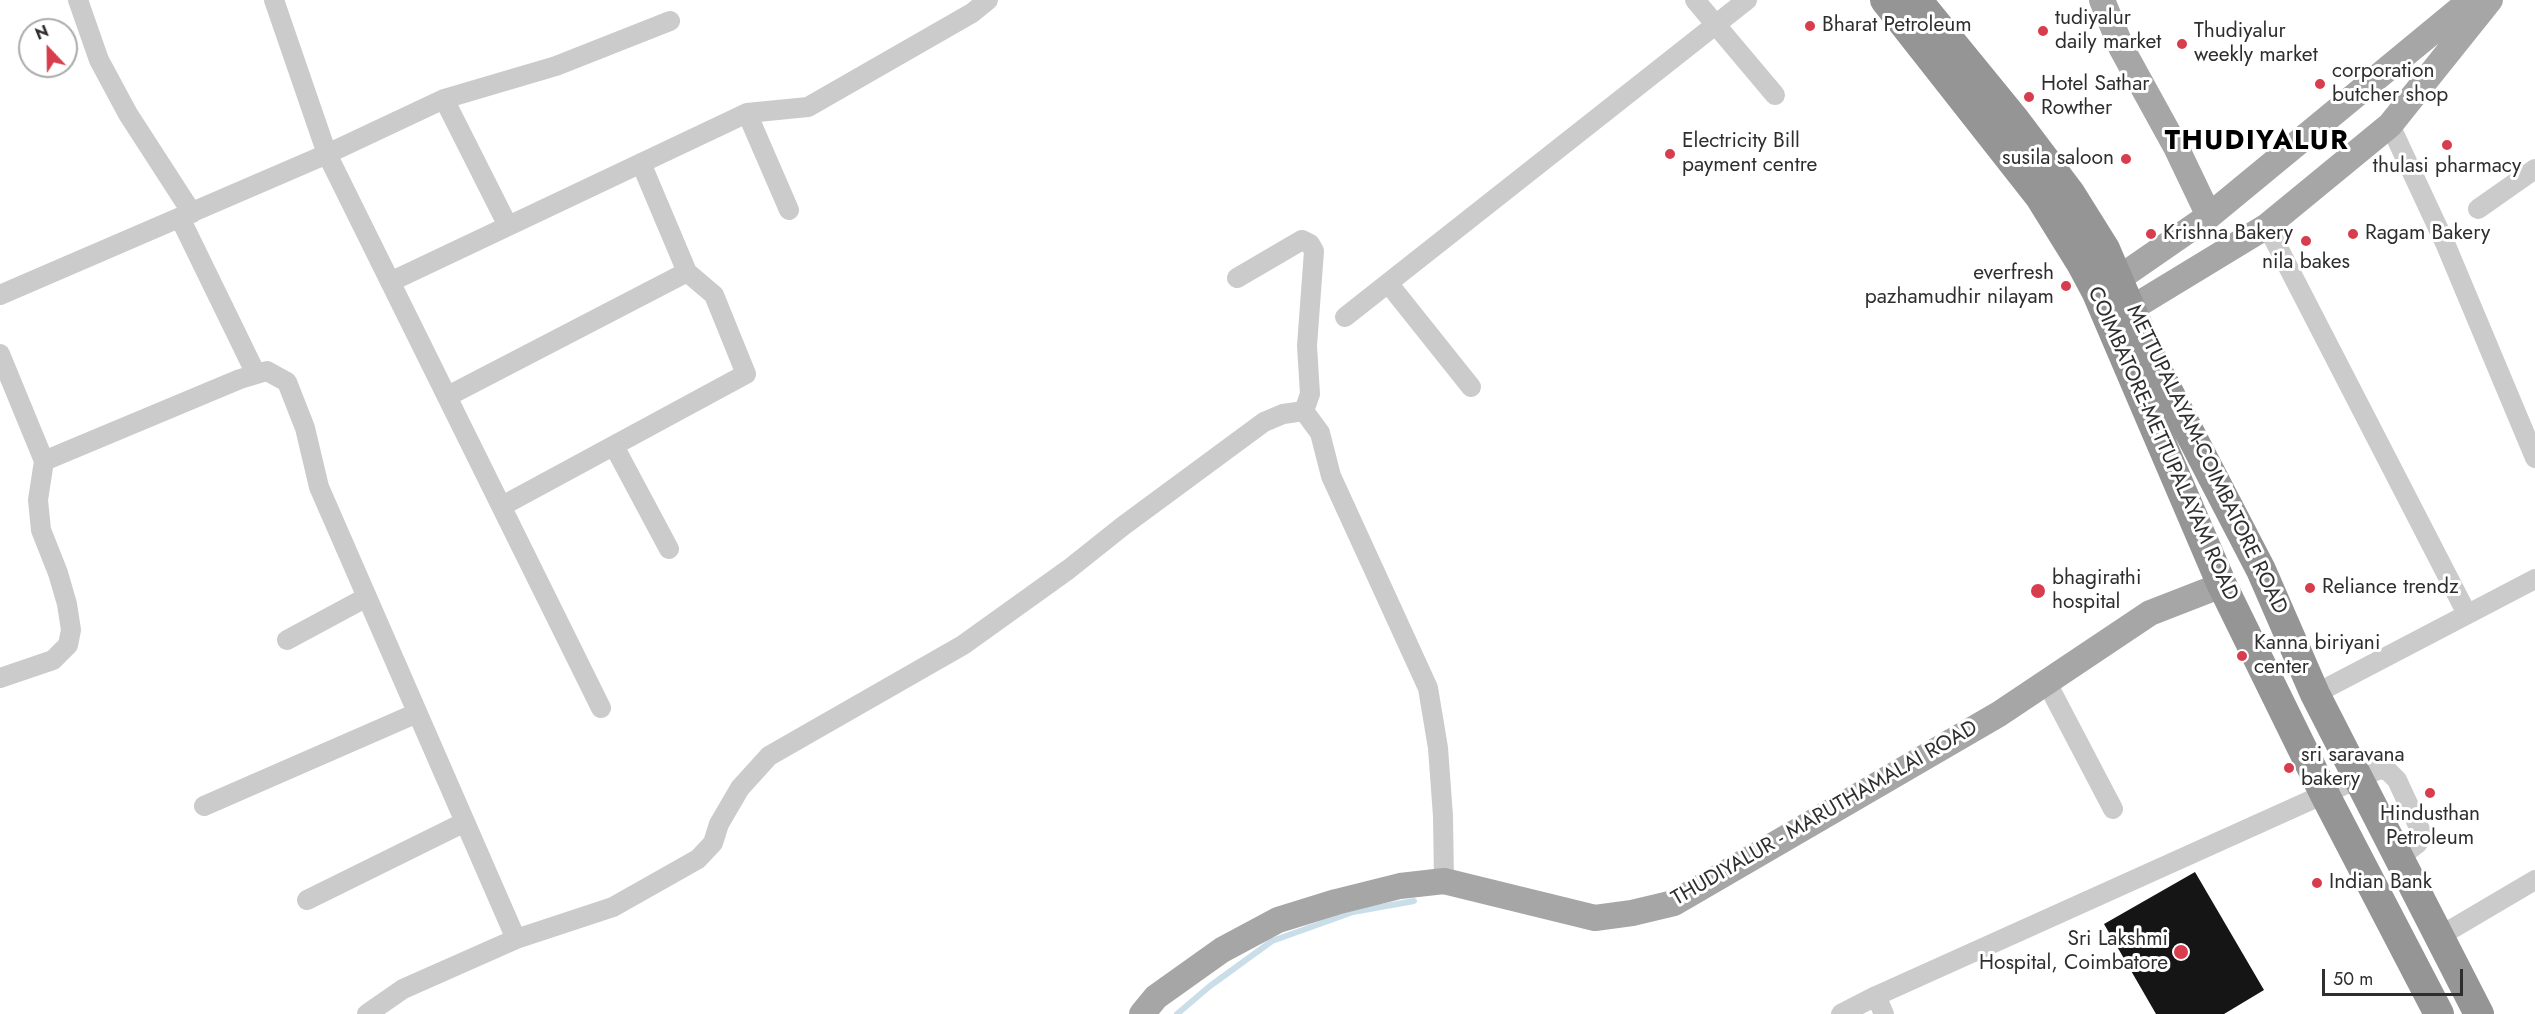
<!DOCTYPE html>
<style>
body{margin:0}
#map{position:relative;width:2535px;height:1014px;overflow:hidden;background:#fff;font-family:Jost,sans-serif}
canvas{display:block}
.north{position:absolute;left:18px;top:18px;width:60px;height:60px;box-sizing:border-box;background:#fff;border:2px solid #ababab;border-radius:50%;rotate:338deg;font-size:16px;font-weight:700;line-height:24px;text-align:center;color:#2e2e2e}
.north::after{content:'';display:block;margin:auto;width:21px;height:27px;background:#d83d4d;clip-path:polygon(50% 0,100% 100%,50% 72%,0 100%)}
.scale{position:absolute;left:2322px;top:969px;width:141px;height:27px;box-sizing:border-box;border:3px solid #2e2e2e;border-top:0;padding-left:8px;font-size:18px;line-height:21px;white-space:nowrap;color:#2e2e2e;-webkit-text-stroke:4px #fff;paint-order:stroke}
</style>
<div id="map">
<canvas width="2535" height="1014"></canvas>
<div class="north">N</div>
<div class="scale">50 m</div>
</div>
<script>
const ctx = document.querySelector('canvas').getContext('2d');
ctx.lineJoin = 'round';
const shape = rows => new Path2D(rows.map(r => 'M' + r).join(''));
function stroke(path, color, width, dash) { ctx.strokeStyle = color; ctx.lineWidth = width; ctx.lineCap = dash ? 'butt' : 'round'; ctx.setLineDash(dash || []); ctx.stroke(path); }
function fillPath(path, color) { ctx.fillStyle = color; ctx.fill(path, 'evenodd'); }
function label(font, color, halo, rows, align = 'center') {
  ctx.font = font + ' Jost,sans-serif'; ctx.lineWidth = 6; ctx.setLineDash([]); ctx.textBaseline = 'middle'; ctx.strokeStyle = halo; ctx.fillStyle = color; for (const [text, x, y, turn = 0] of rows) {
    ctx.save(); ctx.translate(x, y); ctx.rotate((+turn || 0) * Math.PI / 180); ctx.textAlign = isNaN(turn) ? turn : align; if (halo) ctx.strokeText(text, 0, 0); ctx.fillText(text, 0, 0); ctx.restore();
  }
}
const stream = shape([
 [1177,1014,1210,986,1272,941,1353,912,1414,901]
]);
const building = shape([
 [2195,872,2264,990,2224,1014,2156,1014,2104,924]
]);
const minor = shape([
 [78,0,99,60,128,114,192,213],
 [274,0,327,154,601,708],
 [1695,0,1775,95],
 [444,99,508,226],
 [747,113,808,107,972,13,988,0],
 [2390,125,2445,243,2535,458],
 [2478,209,2535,169],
 [180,218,256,374],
 [2267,226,2467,614],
 [1237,278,1302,240,1310,244,1314,251,1307,346,1310,394,1304,411],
 [390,282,747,113,789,210],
 [1388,283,1471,387],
 [0,295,327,154,444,99,556,66,670,21],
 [1345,317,1747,0],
 [0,354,44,461,38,500,41,530,58,573,67,604,71,630,68,645,53,660,0,678],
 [448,396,687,272,641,163],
 [614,446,669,549],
 [44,461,240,379,267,371,287,382,305,428,319,487,516,939],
 [502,506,746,374,714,295,687,272],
 [287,640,367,597],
 [2047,683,2113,809],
 [2315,694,2535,579],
 [204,806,417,713],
 [307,900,465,822],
 [2440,936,2535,880],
 [1876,996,1884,1014],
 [367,1014,403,989,516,939,613,907,698,859,713,843,719,824,740,788,769,756,963,645,1069,569,1123,526,1264,422,1283,414,1304,411,1320,433,1331,476,1428,688,1438,748,1443,816,1444,881],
 [1841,1014,1876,996,2380,769,2388,771,2397,780,2422,834,2418,843,2400,857]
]);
const major = shape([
 [2102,0,2122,49,2176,147,2209,216],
 [2102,290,2209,216,2471,0],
 [2114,319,2267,226,2390,125,2490,0],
 [1142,1014,1156,997,1222,950,1278,920,1336,902,1400,886,1444,881,1595,918,1632,913,1674,903,1999,714,2150,613,2222,585]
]);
const highway = shape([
 [1885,0,2040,197,2081,263,2097,293,2222,585,2324,793,2439,1014],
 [1917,0,2015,120,2070,193,2105,249,2155,366,2261,570,2315,694,2479,1014]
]);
const markers = [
 [1810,26,6,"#d83d4d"],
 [2043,31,6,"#d83d4d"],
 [2182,44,6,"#d83d4d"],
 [2320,84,6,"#d83d4d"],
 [2029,97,6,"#d83d4d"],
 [2447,145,6,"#d83d4d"],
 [1670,154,6,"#d83d4d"],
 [2126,159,6,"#d83d4d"],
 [2151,234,6,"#d83d4d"],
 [2353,234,6,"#d83d4d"],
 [2306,241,6,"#d83d4d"],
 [2066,286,6,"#d83d4d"],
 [2310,588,6,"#d83d4d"],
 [2038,591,8,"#d83d4d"],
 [2242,656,6,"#d83d4d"],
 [2289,768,6,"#d83d4d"],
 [2430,793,6,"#d83d4d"],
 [2317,883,6,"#d83d4d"],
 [2181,952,8,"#d83d4d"]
];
const poiNames = [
 ["tudiyalur",2055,19],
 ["daily market",2055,43],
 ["Bharat Petroleum",1822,26],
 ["Thudiyalur",2194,32],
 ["weekly market",2194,56],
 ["corporation",2332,72],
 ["butcher shop",2332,96],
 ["Hotel Sathar",2041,85],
 ["Rowther",2041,109],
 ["Electricity Bill",1682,142],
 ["payment centre",1682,166],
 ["susila saloon",2114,159,"right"],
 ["thulasi pharmacy",2447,167,"center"],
 ["Krishna Bakery",2163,234],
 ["Ragam Bakery",2365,234],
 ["nila bakes",2306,263,"center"],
 ["everfresh",2054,274,"right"],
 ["pazhamudhir nilayam",2054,298,"right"],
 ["bhagirathi",2052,579],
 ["hospital",2052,603],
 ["Reliance trendz",2322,588],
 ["Kanna biriyani",2254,644],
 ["center",2254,668],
 ["sri saravana",2301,756],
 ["bakery",2301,780],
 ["Hindusthan",2430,815,"center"],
 ["Petroleum",2430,839,"center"],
 ["Indian Bank",2329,883],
 ["Sri Lakshmi",2168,940,"right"],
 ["Hospital, Coimbatore",2168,964,"right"]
];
const streetNames = [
 ["COIMBATORE-METTUPALAYAM ROAD",2162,444,66],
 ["METTUPALAYAM-COIMBATORE ROAD",2206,460,64],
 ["THUDIYALUR - MARUTHAMALAI ROAD",1825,814,-30]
];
const districtNames = [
 ["THUDIYALUR",2257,142]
];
stroke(stream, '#cadee9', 6);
fillPath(building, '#151515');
stroke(minor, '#cbcbcb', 20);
stroke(major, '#a6a6a6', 26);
stroke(highway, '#959595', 30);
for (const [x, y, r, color] of markers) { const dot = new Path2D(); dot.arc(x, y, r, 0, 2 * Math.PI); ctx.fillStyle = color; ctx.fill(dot); stroke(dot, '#fff', 2); }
label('21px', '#2e2e2e', '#fff', poiNames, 'left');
label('21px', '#2e2e2e', '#fff', streetNames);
ctx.letterSpacing = '1.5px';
label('bold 27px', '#000', '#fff', districtNames);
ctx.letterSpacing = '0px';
</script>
